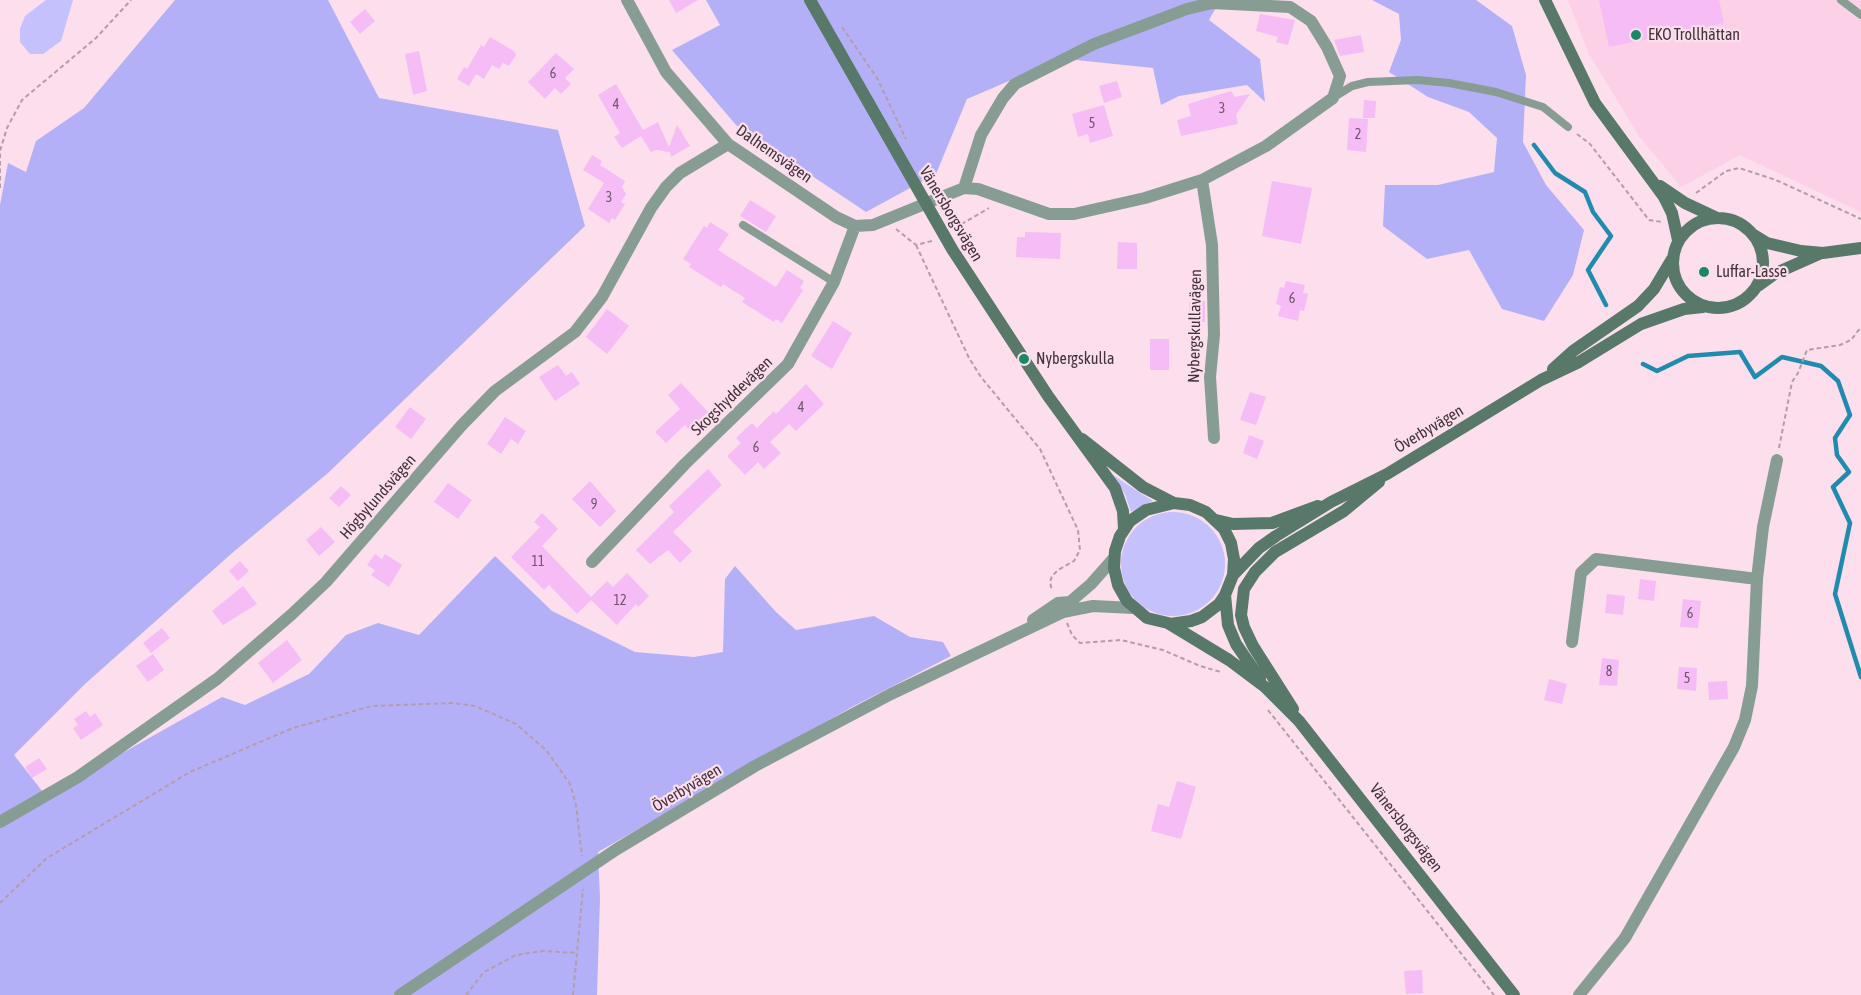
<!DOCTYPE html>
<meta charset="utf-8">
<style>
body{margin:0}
canvas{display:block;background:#fcdeed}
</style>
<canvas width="1861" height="995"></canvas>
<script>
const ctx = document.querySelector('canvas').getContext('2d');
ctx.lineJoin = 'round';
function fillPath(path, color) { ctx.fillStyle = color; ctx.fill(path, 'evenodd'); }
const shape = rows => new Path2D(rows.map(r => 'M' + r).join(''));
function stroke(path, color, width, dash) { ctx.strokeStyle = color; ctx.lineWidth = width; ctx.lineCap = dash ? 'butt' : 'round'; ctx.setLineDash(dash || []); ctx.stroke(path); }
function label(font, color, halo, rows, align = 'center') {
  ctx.font = font + ' "Asap Condensed",sans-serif'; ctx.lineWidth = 4.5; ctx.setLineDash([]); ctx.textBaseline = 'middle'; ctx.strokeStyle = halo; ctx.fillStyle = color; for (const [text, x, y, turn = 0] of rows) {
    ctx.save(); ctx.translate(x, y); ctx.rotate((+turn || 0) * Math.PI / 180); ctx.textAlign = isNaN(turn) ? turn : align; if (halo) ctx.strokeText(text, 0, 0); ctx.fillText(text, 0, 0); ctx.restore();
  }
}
const built = shape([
 [1568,0,1861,0,1861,212,1740,155,1681,187,1639,136,1589,54]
]);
const green = shape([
 [46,0,73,0,61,41,43,54,30,54,20,42,20,29,25,16],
 [1113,475,1134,489,1153,501,1131,512,1125,494],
 '1121 564a52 52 0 1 1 104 0a52 52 0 1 1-104 0Z'
]);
const forest = shape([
 [175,0,328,0,379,98,558,130,585,226,328,473,231,554,85,684,14,755,46,796,222,697,245,705,309,674,346,635,378,623,419,635,495,556,552,611,635,652,694,657,723,652,725,579,735,566,776,612,796,630,874,616,910,637,943,642,951,656,852,707,598,852,600,898,597,995,0,995,0,205,8,163,26,172,36,141,84,108],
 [706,0,1220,0,1209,20,1260,59,1265,102,1247,85,1179,96,1161,105,1153,68,1076,60,1009,81,967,99,936,174,866,212,736,125,672,50,720,25],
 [1372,0,1476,0,1512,26,1526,75,1523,142,1546,185,1584,230,1573,275,1544,321,1502,309,1469,250,1427,259,1383,226,1385,185,1438,185,1494,172,1497,138,1469,112,1428,97,1389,72,1401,40,1399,14]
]);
const stream = shape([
 [1534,145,1555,173,1585,192,1593,212,1611,236,1588,270,1606,305],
 [1643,364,1657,371,1688,356,1740,352,1755,377,1782,357,1821,366,1838,381,1850,415,1835,438,1837,455,1849,472,1833,487,1850,523,1835,594,1861,677]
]);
const building = shape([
 [669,0,698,0,676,13],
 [1599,0,1719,0,1724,23,1609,47],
 [365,9,375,21,360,34,350,22],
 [1260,14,1295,20,1288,45,1276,42,1278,37,1256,31],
 [1361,35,1364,52,1340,56,1334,40],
 [490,37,514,51,516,55,509,66,503,63,499,69,492,65,484,79,476,74,469,86,457,79,464,67,467,69,481,45,484,47],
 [419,51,427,91,413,95,405,54],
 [556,53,574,69,565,78,571,84,561,94,555,88,545,99,528,82],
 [1117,81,1122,97,1104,103,1099,86],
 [616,84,643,130,658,122,669,147,677,125,690,146,671,157,670,152,656,150,651,152,641,136,622,148,614,137,620,133,598,95],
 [1231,91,1235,97,1250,94,1236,115,1238,124,1181,136,1177,120,1191,116,1188,104],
 [1364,100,1376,101,1375,118,1363,118],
 [1104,105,1113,136,1090,143,1088,134,1078,137,1072,114],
 [1349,118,1368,119,1366,152,1347,150],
 [592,155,602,161,600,165,625,181,622,187,626,194,621,202,625,204,615,220,612,218,609,223,588,209,604,183,583,170],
 [1272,181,1312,188,1301,244,1262,236],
 [750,200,776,216,766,232,740,216],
 [710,222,729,234,718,250,776,287,787,270,804,281,800,288,803,290,782,323,776,319,774,322,742,302,745,298,723,284,721,287,689,267,691,264,683,259,704,226,707,228],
 [1025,232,1061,233,1060,259,1016,257,1017,237,1025,237],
 [1118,242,1137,243,1137,269,1117,269],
 [1286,281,1305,285,1303,293,1308,294,1304,311,1300,310,1298,321,1278,316,1281,306,1276,304,1280,287,1284,288],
 [1205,301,1205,322,1190,322,1189,302],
 [607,309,629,326,607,354,586,337],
 [833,321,852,333,832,369,811,356],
 [1150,339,1169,339,1169,370,1150,370],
 [558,365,566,376,572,372,580,384,555,401,539,377],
 [681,383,708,412,688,429,685,425,666,443,655,432,680,409,668,395],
 [806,384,824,404,796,431,789,424,770,442,781,453,764,469,758,462,745,475,727,456,741,443,736,438,752,423,757,428,774,411,776,414],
 [1250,392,1266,397,1256,425,1240,420],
 [410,407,426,419,411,439,395,427],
 [505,417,526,431,518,444,511,439,501,454,487,444],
 [1249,435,1264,441,1257,459,1243,453],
 [708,469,722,485,673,532,692,551,680,563,668,550,650,564,636,550,674,512,669,506],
 [590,481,616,511,600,527,572,499],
 [448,483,472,500,458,519,434,502],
 [341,486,351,495,339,507,329,498],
 [542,513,558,529,542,546,591,597,607,581,613,587,627,573,649,596,638,607,636,604,617,625,591,600,577,614,549,585,544,590,511,557,540,527,534,522],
 [321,527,335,542,319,556,306,540],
 [375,554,382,559,385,554,402,565,389,587,371,575,375,570,367,565],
 [240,561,249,571,238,581,229,571],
 [1640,579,1656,581,1654,601,1638,599],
 [243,586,257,604,223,625,212,611],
 [1607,594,1625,596,1623,615,1605,613],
 [1683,599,1701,601,1698,628,1680,627],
 [162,628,170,638,151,653,143,643],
 [287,640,302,660,273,683,258,663],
 [153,654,164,670,148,682,136,666],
 [1602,658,1619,660,1617,686,1599,685],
 [1679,667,1697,668,1696,691,1677,689],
 [1549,679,1567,684,1562,704,1544,700],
 [1727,681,1728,699,1709,700,1708,682],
 [86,711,90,717,95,713,103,725,81,740,73,728,78,725,74,719],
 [39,758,47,769,32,778,25,767],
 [1177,781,1196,787,1181,839,1151,831,1158,804,1169,807],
 [1422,970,1423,993,1406,994,1404,971]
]);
const path = shape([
 [842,27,877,78,906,139],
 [1577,134,1590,144,1649,220,1662,222],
 [0,188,0,151,7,128,22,100,96,38,131,0],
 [1696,193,1726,171,1739,168,1776,180,1861,219],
 [955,228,989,208],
 [896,229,916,245,932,241],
 [916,245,969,358,981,377,1040,449,1078,530,1080,550,1074,561,1058,570,1052,576,1050,582,1052,591],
 [1779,448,1792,382,1798,373,1807,350,1840,345,1851,340,1861,327],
 [1067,623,1072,635,1080,643,1121,640,1163,650,1200,666,1221,672],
 [1268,710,1494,995],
 [0,903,47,858,190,772,293,728,372,706,453,703,475,706,516,724,547,751,570,784,576,805,582,856],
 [466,995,484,972,516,955,543,951,577,953],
 [573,995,583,889]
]);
const lane = shape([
 [1841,0,1861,15],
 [1334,97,1352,86,1368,82,1418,80,1449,83,1496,92,1543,107,1568,127],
 [743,225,834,282]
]);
const street = shape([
 [627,0,666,72,728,144,836,217,855,226,873,225,964,188,978,189,1049,214,1074,214,1145,198,1202,180,1266,146,1333,98,1340,76,1327,47,1311,21,1290,7,1212,3,1187,9,1094,44,1015,84,1003,98,981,135,964,188],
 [1202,180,1212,245,1214,335,1210,377,1214,438],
 [592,562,685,464,788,364,834,282,855,226],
 [1033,620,1058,603,1070,602,1091,584,1114,558],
 [1572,642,1581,573,1596,559,1757,579],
 [0,822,78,777,217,679,291,615,326,582,461,426,495,391,575,332,602,297,651,208,666,187,680,173,728,144],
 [400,995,617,849,755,766,891,694,1063,612,1093,606,1133,608],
 [1579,995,1625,938,1734,747,1745,720,1752,686,1757,579,1763,527,1777,460]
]);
const secondary = shape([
 [810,0,952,249,1048,396,1115,488,1123,511,1124,529],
 [1545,0,1595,103,1664,197,1672,213,1678,240],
 [1660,186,1685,203,1717,218],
 '1673 263a45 45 0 1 1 90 0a45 45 0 1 1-90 0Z',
 [1754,235,1767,243,1801,251,1823,253,1861,248],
 [1758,286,1776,273,1819,254],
 [1553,369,1573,351,1638,306,1654,289,1672,259],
 [1082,439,1143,487,1174,503,1190,505,1206,512,1224,529,1231,543,1234,559,1233,575,1225,595,1228,625,1236,644,1260,679],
 [1174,503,1146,510,1130,521,1120,536,1115,551,1114,568,1118,585,1127,601,1147,618,1168,623,1229,660,1265,687,1299,721,1514,995],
 [1216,520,1233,524,1272,523,1318,506],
 [1233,575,1259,548,1276,536,1331,502,1387,474,1541,380,1579,362,1641,324,1684,309,1703,307],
 [1170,624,1191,621,1202,617,1219,604,1225,595],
 [1293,709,1253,646,1244,627,1241,615,1244,589,1255,572,1275,552,1344,511,1379,482]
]);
const markers = [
 [1636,35,6,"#1b8865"],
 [1704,272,6,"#1b8865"],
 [1024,359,6,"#1b8865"]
];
const numberNames = [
 ["6",553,74],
 ["4",616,105],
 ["3",1222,109],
 ["5",1092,124],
 ["2",1358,135],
 ["3",609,198],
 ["6",1292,299],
 ["4",801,408],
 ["6",756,448],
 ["9",594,505],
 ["11",538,562],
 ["12",620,601],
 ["6",1690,614],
 ["8",1609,672],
 ["5",1687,679]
];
const poiNames = [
 ["EKO Trollhättan",1648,35],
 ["Luffar-Lasse",1716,272],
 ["Nybergskulla",1036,359]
];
const streetNames = [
 ["Dalhemsvägen",774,154,35],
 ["Vänersborgsvägen",951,214,59],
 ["Nybergskullavägen",1195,326,-89],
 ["Skogshyddevägen",732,396,-44],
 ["Överbyvägen",1429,429,-31],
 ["Högbylundsvägen",378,497,-49],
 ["Överbyvägen",687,788,-31],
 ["Vänersborgsvägen",1406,828,52]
];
fillPath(built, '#fcd0e6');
fillPath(green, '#c4c1fd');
fillPath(forest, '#b4b0f7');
stroke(stream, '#208bae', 4.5);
fillPath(building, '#f6bcf6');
stroke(path, '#b59ca9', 2, [4.5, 3]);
stroke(lane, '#879d93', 8);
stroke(street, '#879d93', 12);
stroke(secondary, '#58786a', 12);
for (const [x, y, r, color] of markers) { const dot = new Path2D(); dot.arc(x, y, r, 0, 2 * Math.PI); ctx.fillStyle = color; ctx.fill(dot); stroke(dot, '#fcdeed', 2); }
label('14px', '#70546a', null, numberNames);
label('16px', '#43313b', '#fcdeed', poiNames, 'left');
label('16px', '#43313b', '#fcdeed', streetNames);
</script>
